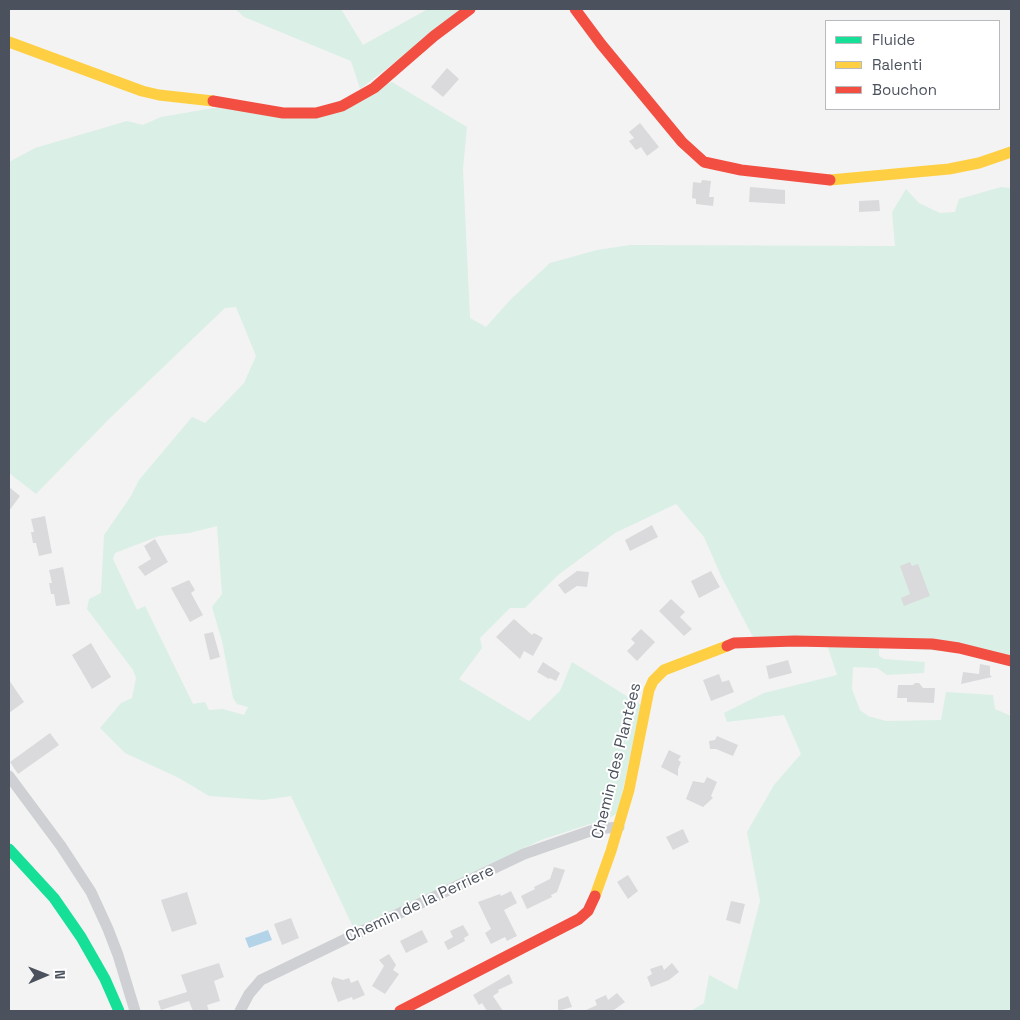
<!DOCTYPE html>
<meta charset="utf-8">
<style>
body{margin:0}
#map{position:relative;width:1020px;height:1020px;overflow:hidden;background:#f3f3f3;font-family:"Space Grotesk",sans-serif}
canvas{display:block}
.frame{position:absolute;inset:0;border:10px solid #4b525d;pointer-events:none}
.legend{position:absolute;left:825px;top:20px;width:175px;height:90px;box-sizing:border-box;background:#fff;border:1px solid #b7babe;margin:0;padding:6px 9px;list-style:none;font-size:15px;color:#4b525d}
.legend li{display:flex;align-items:center;gap:10px;height:25px}
.legend b{width:25px;border:1px solid #b7babe}
.north{position:absolute;left:20px;top:950px;width:50px;height:50px;-webkit-text-stroke:4px #fff;paint-order:stroke;rotate:89deg;font-size:14px;font-weight:700;line-height:20px;text-align:center;color:#4b525d}
.north::after{content:'';display:block;margin:auto;width:18px;height:22px;background:#4b525d;clip-path:polygon(50% 0,100% 100%,50% 72%,0 100%)}
</style>
<div id="map">
<canvas width="1020" height="1020"></canvas>
<div class="frame"></div>
<ul class="legend">
<li><b style="height:6px;background:#16e098"></b>Fluide</li>
<li><b style="height:6px;background:#ffcf43"></b>Ralenti</li>
<li><b style="height:6px;background:#f24e42"></b>Bouchon</li>
</ul>
<div class="north">N</div>
</div>
<script>
const ctx = document.querySelector('canvas').getContext('2d');
ctx.lineJoin = 'round';
function fillPath(path, color) { ctx.fillStyle = color; ctx.fill(path, 'evenodd'); }
const shape = rows => new Path2D(rows.map(r => 'M' + r).join(''));
function stroke(path, color, width, dash) { ctx.strokeStyle = color; ctx.lineWidth = width; ctx.lineCap = dash ? 'butt' : 'round'; ctx.setLineDash(dash || []); ctx.stroke(path); }
function label(font, color, halo, rows, align = 'center') {
  ctx.font = font + ' "Space Grotesk",sans-serif'; ctx.lineWidth = 4; ctx.setLineDash([]); ctx.textBaseline = 'middle'; ctx.strokeStyle = halo; ctx.fillStyle = color; for (const [text, x, y, turn = 0] of rows) {
    ctx.save(); ctx.translate(x, y); ctx.rotate((+turn || 0) * Math.PI / 180); ctx.textAlign = isNaN(turn) ? turn : align; if (halo) ctx.strokeText(text, 0, 0); ctx.fillText(text, 0, 0); ctx.restore();
  }
}
const green = shape([
 [235,9,341,9,363,45,428,9,464,9,360,89,351,61,244,17],
 [392,82,467,127,463,169,470,318,486,327,511,299,550,263,597,250,630,245,895,246,892,212,906,189,919,203,940,213,955,212,959,199,1001,187,1011,188,1011,656,753,637,722,578,704,537,676,504,615,533,558,575,525,608,510,608,480,638,482,648,459,679,529,721,560,691,572,662,641,705,618,813,600,823,590,824,541,840,354,929,291,796,264,800,209,796,179,778,125,753,100,728,121,703,132,698,136,678,133,670,87,609,89,599,101,593,104,535,131,496,139,480,192,417,205,423,219,409,244,383,256,356,236,307,225,308,109,419,36,494,9,473,9,162,35,148,127,121,143,125,161,117,219,107,293,117],
 [217,526,222,594,212,607,222,641,233,698,237,704,248,707,244,715,223,709,209,710,205,702,193,704,145,606,137,610,113,559,115,553,159,536,189,533],
 [827,645,879,647,879,656,884,659,925,662,924,673,887,675,877,668,853,667,852,689,860,710,868,716,886,721,941,720,946,692,993,695,995,709,1011,716,1011,1011,691,1011,704,1003,709,975,737,990,760,901,747,832,774,785,801,754,784,715,727,722,724,713,764,693,837,675]
]);
const water = shape([
 [268,930,272,940,249,948,245,938]
]);
const building = shape([
 [447,68,459,79,443,97,431,87],
 [640,123,659,147,647,156,641,147,636,150,629,141,634,138,629,132],
 [702,180,711,181,709,197,714,197,713,206,696,204,696,199,692,198,693,182,701,183],
 [750,187,785,190,785,204,749,202],
 [879,200,880,211,859,212,859,201],
 [9,487,20,496,9,511],
 [45,516,52,553,39,556,36,543,33,543,31,532,34,532,31,519],
 [652,525,658,537,630,551,625,540],
 [155,539,168,562,145,576,138,567,151,559,144,546],
 [910,562,912,566,918,564,930,596,904,606,901,598,910,594,900,566],
 [63,567,70,604,56,606,54,594,51,594,49,583,52,583,49,570],
 [577,571,589,572,587,587,577,586,565,594,558,585],
 [711,571,720,587,699,598,691,581],
 [189,580,195,590,191,593,203,615,190,622,171,588],
 [671,599,685,612,680,617,692,629,684,636,659,611],
 [514,619,532,635,534,633,543,638,533,656,524,651,520,659,496,637],
 [641,629,655,642,637,661,627,651,635,643,631,639],
 [213,632,220,657,210,660,204,634],
 [91,643,111,677,92,689,72,655],
 [788,660,792,673,769,679,766,666],
 [543,662,560,673,556,681,550,678,549,679,537,672],
 [980,664,990,666,990,675,992,677,961,684,963,672,979,674],
 [719,674,722,682,729,680,734,692,711,701,703,680],
 [9,680,24,702,9,713],
 [915,683,919,683,923,688,935,688,934,703,907,702,907,698,897,698,898,685,913,685],
 [50,733,59,745,18,774,10,762],
 [717,736,738,745,733,756,716,749,710,749,709,741,715,740],
 [669,750,681,756,678,760,681,762,678,769,678,776,661,767],
 [707,777,717,782,711,796,713,798,703,807,686,799,693,781,704,783],
 [683,829,689,842,673,850,666,837],
 [554,867,565,870,557,892,551,895,552,897,527,909,521,896,535,889,534,887,550,879],
 [628,875,638,891,628,899,617,882],
 [511,891,517,903,504,910,517,936,507,941,505,937,491,944,485,933,491,929,478,902,500,894,501,896],
 [187,892,197,924,172,932,161,900],
 [731,901,745,904,740,924,726,920],
 [291,918,299,938,282,945,274,924],
 [463,925,469,935,464,938,465,941,448,950,444,942,453,937,450,931],
 [422,930,428,942,406,953,400,941],
 [389,954,396,965,393,970,399,974,385,994,372,986,384,966,379,960],
 [219,963,224,977,214,981,220,1001,207,1005,209,1011,193,1011,189,1001,161,1010,158,1001,187,992,181,975],
 [672,963,679,972,669,980,651,987,647,977,652,974,650,969,662,965,664,970],
 [509,974,513,983,498,990,499,992,493,996,503,1011,487,1011,482,1003,479,1005,473,995],
 [333,977,343,980,349,978,351,983,358,980,365,995,353,1000,352,997,338,1002,331,983],
 [617,993,625,1002,614,1010,584,1011,597,1005,595,1000,606,995,608,1000],
 [568,996,572,1007,558,1011,558,1000]
]);
const street = shape([
 [9,776,61,846,91,892,108,929,118,955,135,1011],
 [240,1011,249,994,261,980,356,934,524,854,596,829,619,827]
]);
const fast = shape([
 [9,849,54,898,81,937,105,979,119,1011]
]);
const slow = shape([
 [9,42,142,91,159,95,213,101],
 [830,180,949,169,979,163,1011,152],
 [595,896,611,851,629,790,649,690,653,681,664,670,727,646]
]);
const jam = shape([
 [575,9,601,44,682,142,704,162,741,170,830,180],
 [213,101,283,113,316,113,342,106,374,88,434,36,470,9],
 [727,646,734,643,795,641,932,644,959,648,1011,661],
 [400,1011,579,919,588,911,595,896]
]);
const streetNames = [
 ["Chemin des Plantées",617,761,-76],
 ["Chemin de la Perriere",420,904,-25]
];
fillPath(green, '#daefe6');
fillPath(water, '#b3d4e8');
fillPath(building, '#dadadc');
stroke(street, '#ced0d3', 11);
stroke(fast, '#16e098', 11);
stroke(slow, '#ffcf43', 11);
stroke(jam, '#f24e42', 11);
label('16px', '#4b525d', '#fff', streetNames);
</script>
